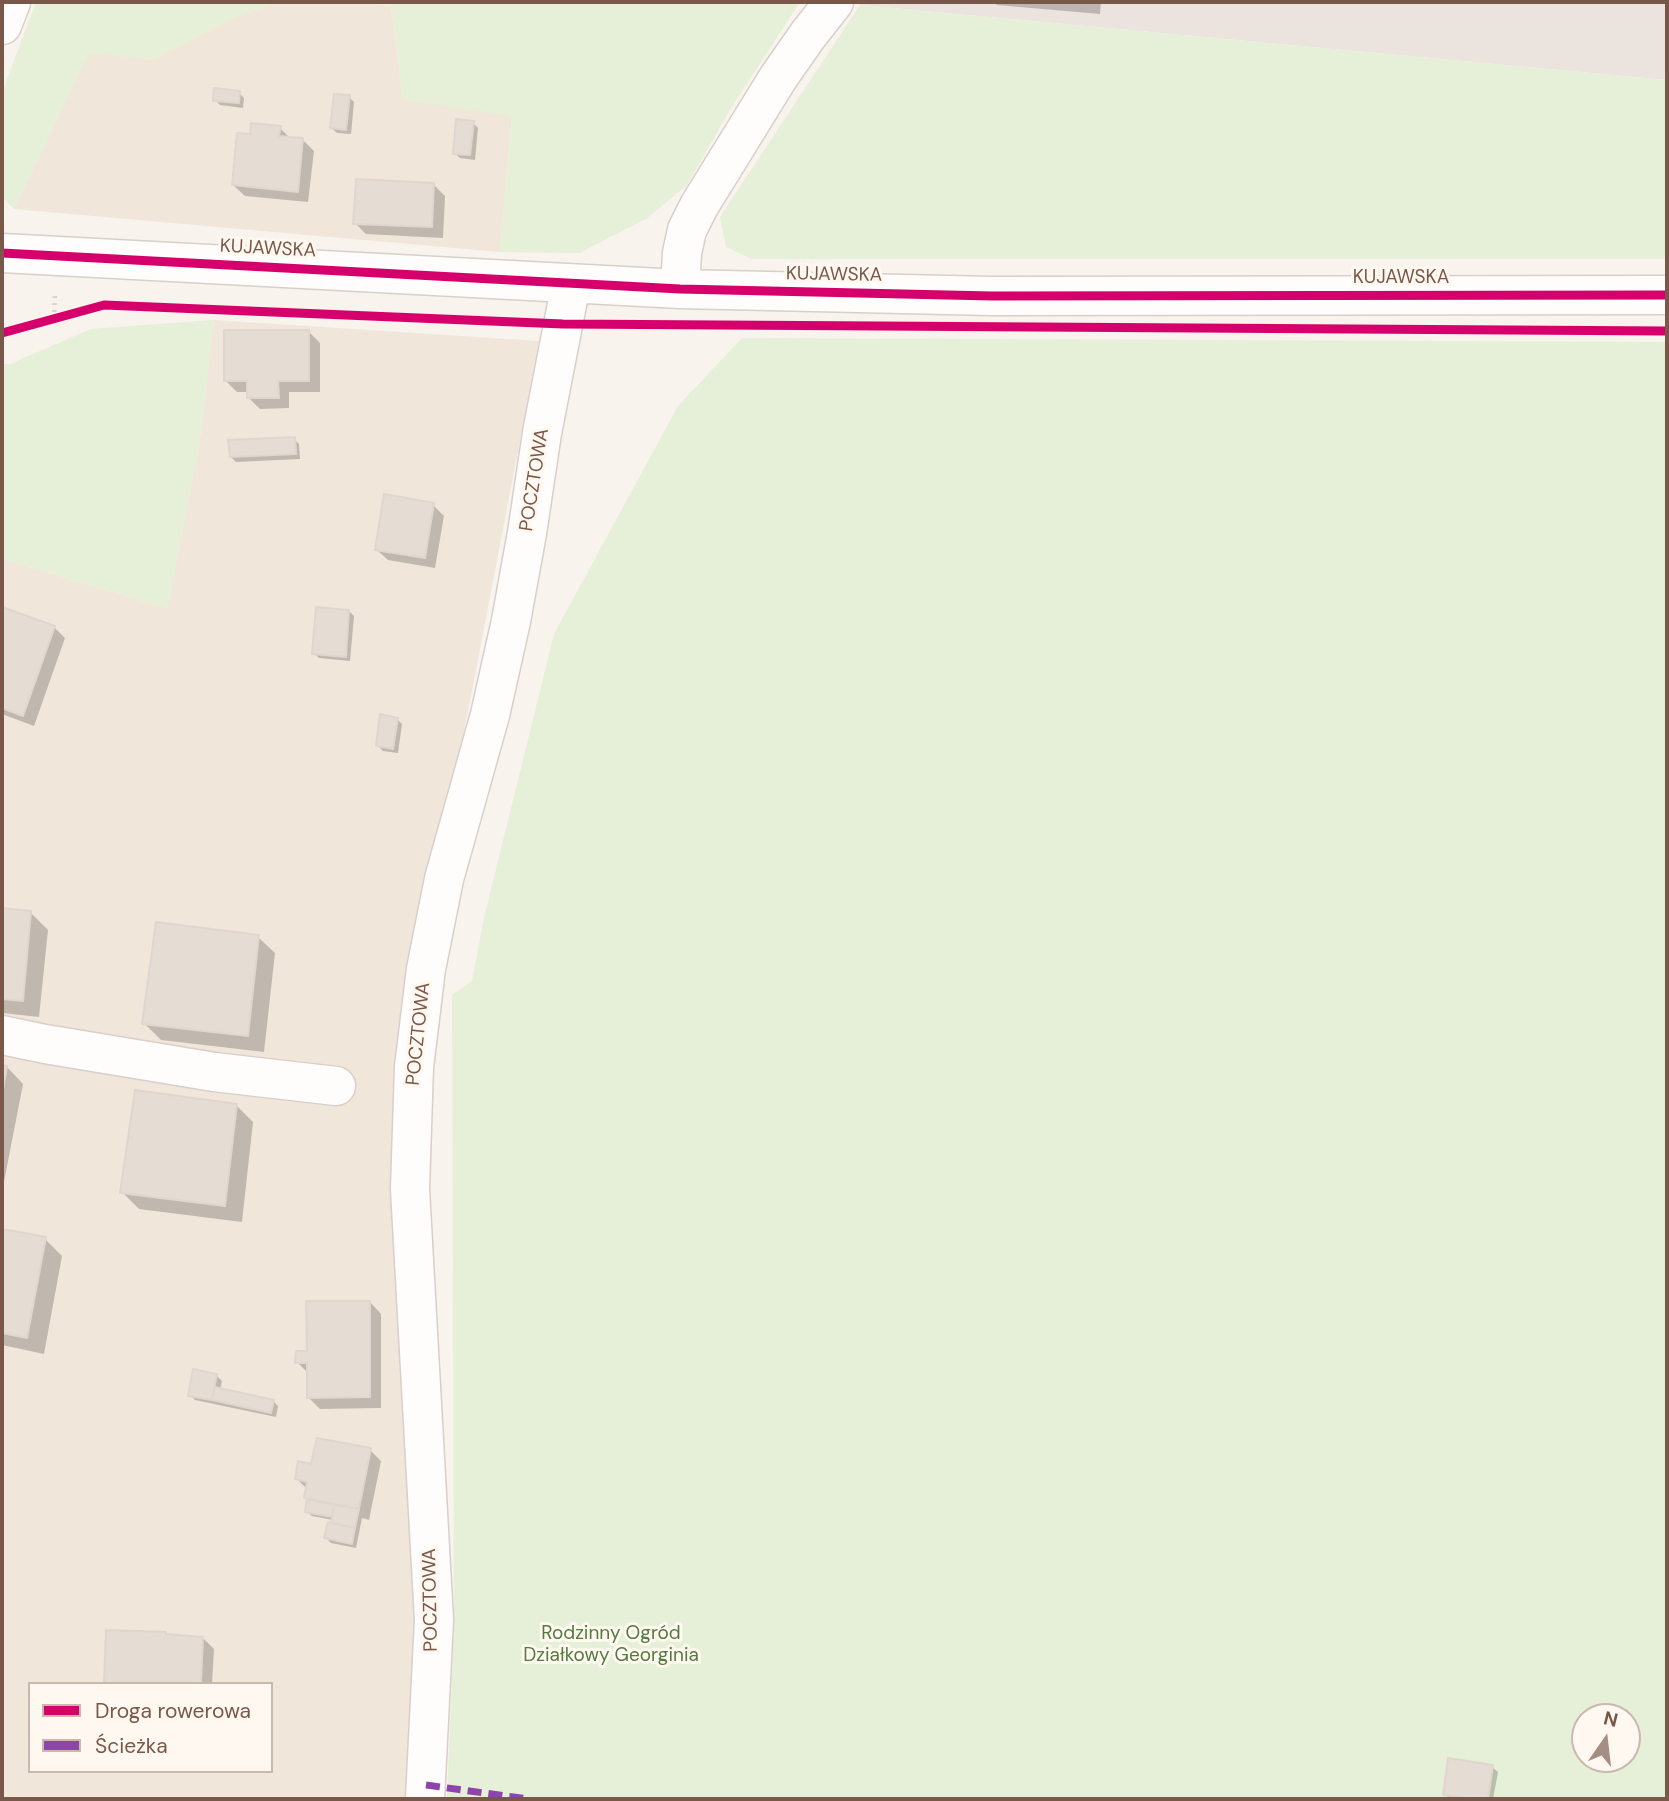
<!DOCTYPE html>
<meta charset="utf-8">
<style>
body{margin:0}
#map{position:relative;width:1669px;height:1801px;overflow:hidden;background:#f8f3ed;font-family:"DM Sans",sans-serif}
canvas{display:block}
.frame{position:absolute;inset:0;border:4px solid #79584a;pointer-events:none}
.legend{position:absolute;left:28px;top:1682px;width:245px;height:91px;box-sizing:border-box;background:#fff8f0;border:2px solid #c9b8ae;margin:0;padding:9px 12px;list-style:none;font-size:21px;color:#79584a}
.legend li{display:flex;align-items:center;gap:14px;height:35px}
.legend b{width:35px;border:2px solid #c9b8ae}
.north{position:absolute;left:1571px;top:1703px;width:70px;height:70px;box-sizing:border-box;background:#fff8f0;border:2px solid #c9b8ae;border-radius:50%;rotate:14deg;font-size:19px;font-weight:700;line-height:28px;text-align:center;color:#79584a}
.north::after{content:'';display:block;margin:auto;width:24px;height:32px;background:#a58e83;clip-path:polygon(50% 0,100% 100%,50% 72%,0 100%)}
</style>
<div id="map">
<canvas width="1669" height="1801"></canvas>
<div class="frame"></div>
<ul class="legend">
<li><b style="height:9px;background:#d6006c"></b>Droga rowerowa</li>
<li><b style="height:9px;background:#8e44ad"></b>Ścieżka</li>
</ul>
<div class="north">N</div>
</div>
<script>
const ctx = document.querySelector('canvas').getContext('2d');
ctx.lineJoin = 'round';
function fillPath(path, color) { ctx.fillStyle = color; ctx.fill(path, 'evenodd'); }
const shape = rows => new Path2D(rows.map(r => 'M' + r).join(''));
function stroke(path, color, width, dash) { ctx.strokeStyle = color; ctx.lineWidth = width; ctx.lineCap = dash ? 'butt' : 'round'; ctx.setLineDash(dash || []); ctx.stroke(path); }
function label(font, color, halo, rows, align = 'center') {
  ctx.font = font + ' "DM Sans",sans-serif'; ctx.lineWidth = 6; ctx.setLineDash([]); ctx.textBaseline = 'middle'; ctx.strokeStyle = halo; ctx.fillStyle = color; for (const [text, x, y, turn = 0] of rows) {
    ctx.save(); ctx.translate(x, y); ctx.rotate((+turn || 0) * Math.PI / 180); ctx.textAlign = isNaN(turn) ? turn : align; if (halo) ctx.strokeText(text, 0, 0); ctx.fillText(text, 0, 0); ctx.restore();
  }
}
const residential = shape([
 [276,2,362,2,391,6,403,99,512,116,500,252,14,209,89,52,152,60,231,19],
 [214,320,539,341,397,1082,393,1247,418,1581,407,1799,2,1799,2,559,167,608,199,446],
 [30,1684,271,1684,271,1771,30,1771]
]);
const industrial = shape([
 [856,2,1667,2,1667,80,860,5]
]);
const green = shape([
 [36,2,276,2,231,19,152,60,89,53,14,209,2,197,2,93],
 [362,2,800,2,731,108,687,185,646,219,579,253,500,252,512,117,403,99,391,6],
 [860,5,1667,80,1667,259,752,259,726,247,720,217],
 [214,320,199,446,167,608,2,559,2,364,10,364,91,329],
 [742,338,1667,342,1667,1799,447,1799,454,1630,452,995,472,981,484,918,554,634,678,406],
 [1585,1717,1627,1717,1627,1759,1585,1759]
]);
const shadow = shape([
 [994,2,1101,2,1100,14,997,5],
 [239,93,244,98,243,108,220,105,215,100],
 [349,97,354,102,351,134,337,133,332,128],
 [473,123,478,128,475,160,460,158,454,153],
 [280,128,291,139,303,140,314,151,308,202,245,196,233,185,252,136],
 [433,184,445,196,443,238,366,234,355,223],
 [309,332,320,343,320,392,289,392,289,408,260,409,249,398,249,392,237,392,226,381],
 [294,439,299,444,300,459,236,462,231,457],
 [433,505,444,516,435,568,388,560,376,549],
 [2,608,54,627,65,638,34,726,2,714],
 [349,611,354,616,350,661,319,658,314,653],
 [397,719,402,724,398,753,383,751,378,746],
 [2,910,31,913,48,930,39,1017,2,1013],
 [258,937,275,953,264,1052,161,1040,144,1023],
 [2,1066,7,1067,23,1084,4,1182,2,1181],
 [236,1105,253,1122,242,1222,139,1209,122,1192],
 [2,1230,45,1239,62,1256,44,1354,2,1345],
 [370,1302,381,1314,381,1408,320,1409,309,1398,309,1374,297,1362],
 [216,1375,222,1381,220,1390,273,1401,278,1406,276,1417,195,1400,190,1395],
 [370,1450,381,1461,369,1520,362,1518,356,1548,331,1543,326,1538,333,1520,312,1516,306,1511,309,1501,306,1498,308,1490,297,1479,313,1466],
 [203,1638,214,1649,212,1684,107,1684,106,1682],
 [1492,1767,1498,1772,1493,1799,1450,1799,1445,1794]
]);
const building = shape([
 [214,88,240,91,239,103,213,101,214,88],
 [334,94,350,95,346,130,330,128,334,94],
 [456,119,474,121,470,155,453,154,456,119],
 [251,123,281,126,279,136,303,138,298,192,232,185,237,133,250,134,251,123],
 [356,179,434,183,432,227,353,224,356,179],
 [224,330,309,330,309,381,278,381,279,398,247,398,247,381,224,381,224,330],
 [295,437,296,454,230,457,228,440,295,437],
 [384,494,434,503,425,558,375,550,384,494],
 [2,607,55,626,23,716,2,708,2,607],
 [316,607,349,610,346,657,312,654,316,607],
 [380,714,398,718,393,749,376,746,380,714],
 [2,908,31,911,23,1001,2,999,2,908],
 [156,922,259,935,248,1036,142,1024,156,922],
 [2,1065,7,1066,2,1095,2,1065],
 [135,1090,237,1104,225,1206,120,1193,135,1090],
 [2,1229,46,1237,27,1338,2,1333,2,1229],
 [306,1301,370,1301,370,1397,307,1398,307,1363,295,1363,296,1351,307,1351,306,1301],
 [193,1369,217,1374,212,1400,188,1396,193,1369],
 [215,1387,274,1400,271,1413,212,1400,215,1387],
 [317,1438,371,1448,359,1509,304,1498,307,1482,295,1479,298,1461,311,1464,317,1438],
 [307,1499,334,1505,332,1517,305,1512,307,1499],
 [334,1505,359,1509,355,1528,331,1523,334,1505],
 [328,1522,355,1528,352,1544,324,1538,328,1522],
 [106,1630,166,1632,166,1634,203,1637,201,1684,104,1683,106,1630],
 [1448,1758,1493,1765,1488,1799,1474,1799,1443,1795,1448,1758]
]);
const path = shape([
 [54,319,55,292]
]);
const minor = shape([
 [2,25,11,2],
 [2,253,680,289,992,296,1667,295],
 [680,289,682,253,687,230,699,206,778,78,808,35,834,2],
 [2,1035,45,1044,214,1072,336,1086],
 [425,1799,434,1620,410,1189,414,1067,426,969,444,879,490,715,511,621,527,533,542,433,571,284]
]);
const quiet = shape([
 [426,1785,528,1799]
]);
const cycleway = shape([
 [2,253,680,289,992,296,1667,295],
 [2,333,104,305,563,324,1667,331]
]);
const streetNames = [
 ["KUJAWSKA",268,249,3],
 ["KUJAWSKA",834,275,1],
 ["KUJAWSKA",1401,278],
 ["POCZTOWA",535,480,-81],
 ["POCZTOWA",419,1034,-84],
 ["POCZTOWA",431,1600,-91]
];
const parkNames = [
 ["Rodzinny Ogród",611,1634],
 ["Działkowy Georginia",611,1656]
];
fillPath(residential, '#f1e6da');
fillPath(industrial, '#ebe3de');
fillPath(green, '#e6efd7');
fillPath(shadow, '#0003');
fillPath(building, '#e5dcd4');
stroke(building, '#e1d6cf', 2);
stroke(minor, '#d8cfca', 41);
stroke(path, '#dbd2ce', 4.5, [2, 5]);
stroke(minor, '#fefdfc', 38);
stroke(quiet, '#8e44ad', 7, [14, 7]);
stroke(cycleway, '#d6006c', 9);
label('19px', '#79584a', '#fff8f0', streetNames);
label('19px', '#537a3f', '#fff8f0', parkNames);
</script>
